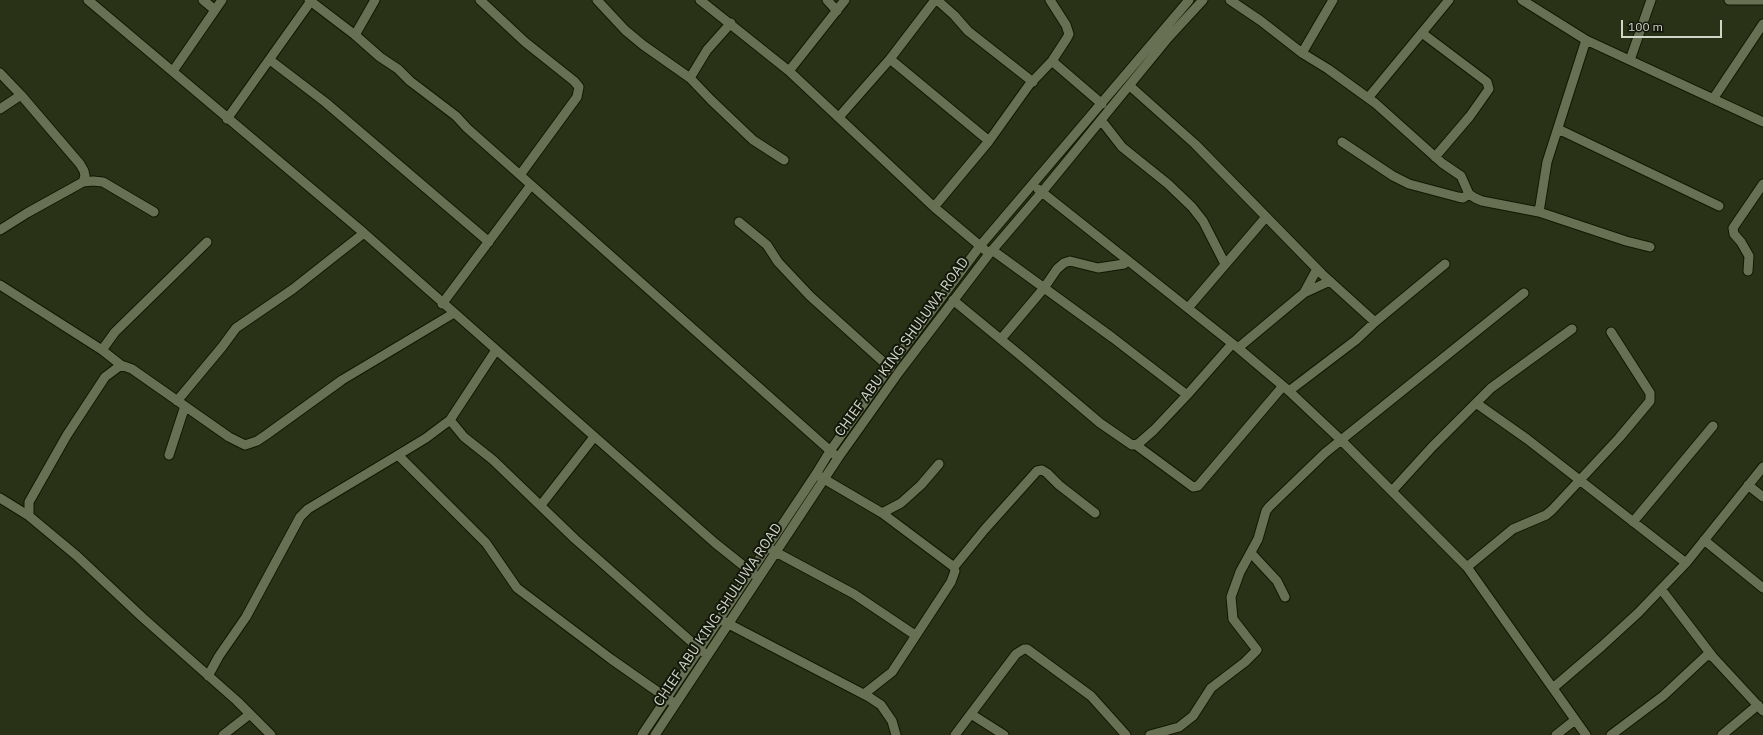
<!DOCTYPE html>
<style>
body{margin:0}
#map{position:relative;width:1763px;height:735px;overflow:hidden;background:#293117;font-family:"IBM Plex Sans",sans-serif}
canvas{display:block}
.scale{position:absolute;left:1621px;top:20px;width:101px;height:18px;box-sizing:border-box;border:2px solid #d0d6c6;border-top:0;padding-left:5px;font-size:12px;line-height:14px;white-space:nowrap;color:#d0d6c6;-webkit-text-stroke:3px #14170c;paint-order:stroke}
</style>
<div id="map">
<canvas width="1763" height="735"></canvas>
<div class="scale">100 m</div>
</div>
<script>
const ctx = document.querySelector('canvas').getContext('2d');
ctx.lineJoin = 'round';
const shape = rows => new Path2D(rows.map(r => 'M' + r).join(''));
function stroke(path, color, width, dash) { ctx.strokeStyle = color; ctx.lineWidth = width; ctx.lineCap = dash ? 'butt' : 'round'; ctx.setLineDash(dash || []); ctx.stroke(path); }
function label(font, color, halo, rows, align = 'center') {
  ctx.font = font + ' "IBM Plex Sans",sans-serif'; ctx.lineWidth = 4; ctx.setLineDash([]); ctx.textBaseline = 'middle'; ctx.strokeStyle = halo; ctx.fillStyle = color; for (const [text, x, y, turn = 0] of rows) {
    ctx.save(); ctx.translate(x, y); ctx.rotate((+turn || 0) * Math.PI / 180); ctx.textAlign = isNaN(turn) ? turn : align; if (halo) ctx.strokeText(text, 0, 0); ctx.fillText(text, 0, 0); ctx.restore();
  }
}
const minor = shape([
 [88,0,364,233,715,543,755,575],
 [203,0,215,10],
 [309,0,355,35,380,57,398,69,410,81,456,116,467,128,520,175,577,97,579,87,574,81,525,42,480,0],
 [597,0,625,30,643,45,690,78,711,100,753,140,784,160],
 [700,0,789,71,934,207,985,250],
 [827,0,837,11],
 [937,0,954,15,968,31,1033,82],
 [1230,0,1261,21,1302,53,1328,69,1375,103,1442,163,1461,176,1469,194,1475,198,1482,201,1539,212,1626,241,1650,247],
 [1522,0,1586,40,1763,122],
 [1729,0,1763,0],
 [1422,33,1487,82,1489,89,1470,116,1435,157],
 [355,35,375,0],
 [1302,53,1333,0],
 [890,59,989,141],
 [270,60,325,102,489,242],
 [1630,60,1651,0],
 [1052,61,1102,104],
 [173,71,222,0],
 [789,71,845,0],
 [0,73,21,95,0,109],
 [690,78,707,50,731,23],
 [1130,86,1195,144,1322,274,1375,322],
 [21,95,80,164,84,171,85,176,83,182],
 [1368,98,1449,0],
 [1713,99,1763,24],
 [839,117,890,59,935,0],
 [227,119,311,1],
 [1101,120,1122,147,1168,184,1192,207,1203,221,1225,264],
 [1558,129,1719,206],
 [1342,142,1393,176,1409,184,1458,197,1463,198,1469,194],
 [520,175,835,455],
 [1038,189,1238,348,1289,391,1341,440,1467,567,1586,735],
 [934,207,989,141,1029,85,1052,61,1067,38,1069,34,1066,25,1050,0],
 [1539,212,1547,162,1586,40],
 [739,222,767,245,778,262,810,296,890,368],
 [0,230,27,213,83,182,93,181,103,182,154,212],
 [207,242,115,332,102,350,121,365,132,369,229,437,245,445,257,441,266,435,342,380,454,313],
 [992,250,1113,338,1187,395],
 [1748,271,1749,256,1741,242,1734,234,1733,228,1763,184],
 [0,285,102,350],
 [1304,293,1317,269],
 [953,300,1021,356,1100,423,1132,445,1138,444,1154,430,1187,395,1232,344],
 [442,304,531,185],
 [1188,308,1266,217],
 [1001,339,1044,288,1057,269,1064,263,1070,261,1098,268,1124,264,1127,261],
 [1238,348,1304,293,1330,281],
 [1289,391,1356,340,1375,322,1445,264],
 [177,401,222,347,236,328,293,289,364,233],
 [1476,403,1527,439,1686,563],
 [450,420,464,437,493,460,575,539,703,652],
 [1136,445,1193,487,1198,486,1283,386],
 [169,455,185,406],
 [398,455,486,543,517,588,611,659,671,701],
 [819,476,882,513,954,567,955,571,951,582,892,672,864,694],
 [1748,485,1763,497],
 [1392,491,1432,447,1491,388,1572,329],
 [0,498,29,516,77,556,142,617,237,701,271,735],
 [541,505,594,437],
 [882,513,901,503,921,485,939,464],
 [29,516,29,502,67,435,105,377,121,365],
 [1633,522,1713,426],
 [1704,540,1763,588],
 [772,550,854,594,915,635],
 [1251,553,1277,581,1285,597],
 [954,567,985,529,1037,471,1042,470,1047,473,1059,485,1095,513],
 [1467,567,1513,529,1546,515,1552,510,1619,438,1650,401,1650,393,1611,332],
 [1661,589,1713,657],
 [723,621,869,697,881,705,892,721,896,735],
 [208,676,219,656,246,617,300,517,308,509,398,455,426,438,450,420,496,350],
 [1553,688,1602,646,1638,613,1686,563,1763,467],
 [971,714,1004,735],
 [223,735,250,714],
 [642,735,816,474,830,451,894,361,980,246,1189,0],
 [655,735,838,458,899,372,989,254,1042,192,1168,38,1203,0],
 [955,735,1016,654,1024,649,1027,649,1091,696,1126,735],
 [1150,735,1179,727,1193,716,1211,688,1245,662,1257,650,1233,619,1231,597,1240,572,1258,539,1266,511,1269,507,1325,453,1524,293],
 [1556,735,1575,720],
 [1611,735,1663,696,1707,655,1713,657,1763,711],
 [1722,735,1758,705]
]);
const streetNames = [
 ["CHIEF ABU KING SHULUWA ROAD",902,347,-54],
 ["CHIEF ABU KING SHULUWA ROAD",718,615,-56]
];
stroke(minor, '#121801', 11);
stroke(minor, '#677053', 9);
label('14px', '#d0d6c6', '#14170c', streetNames);
</script>
